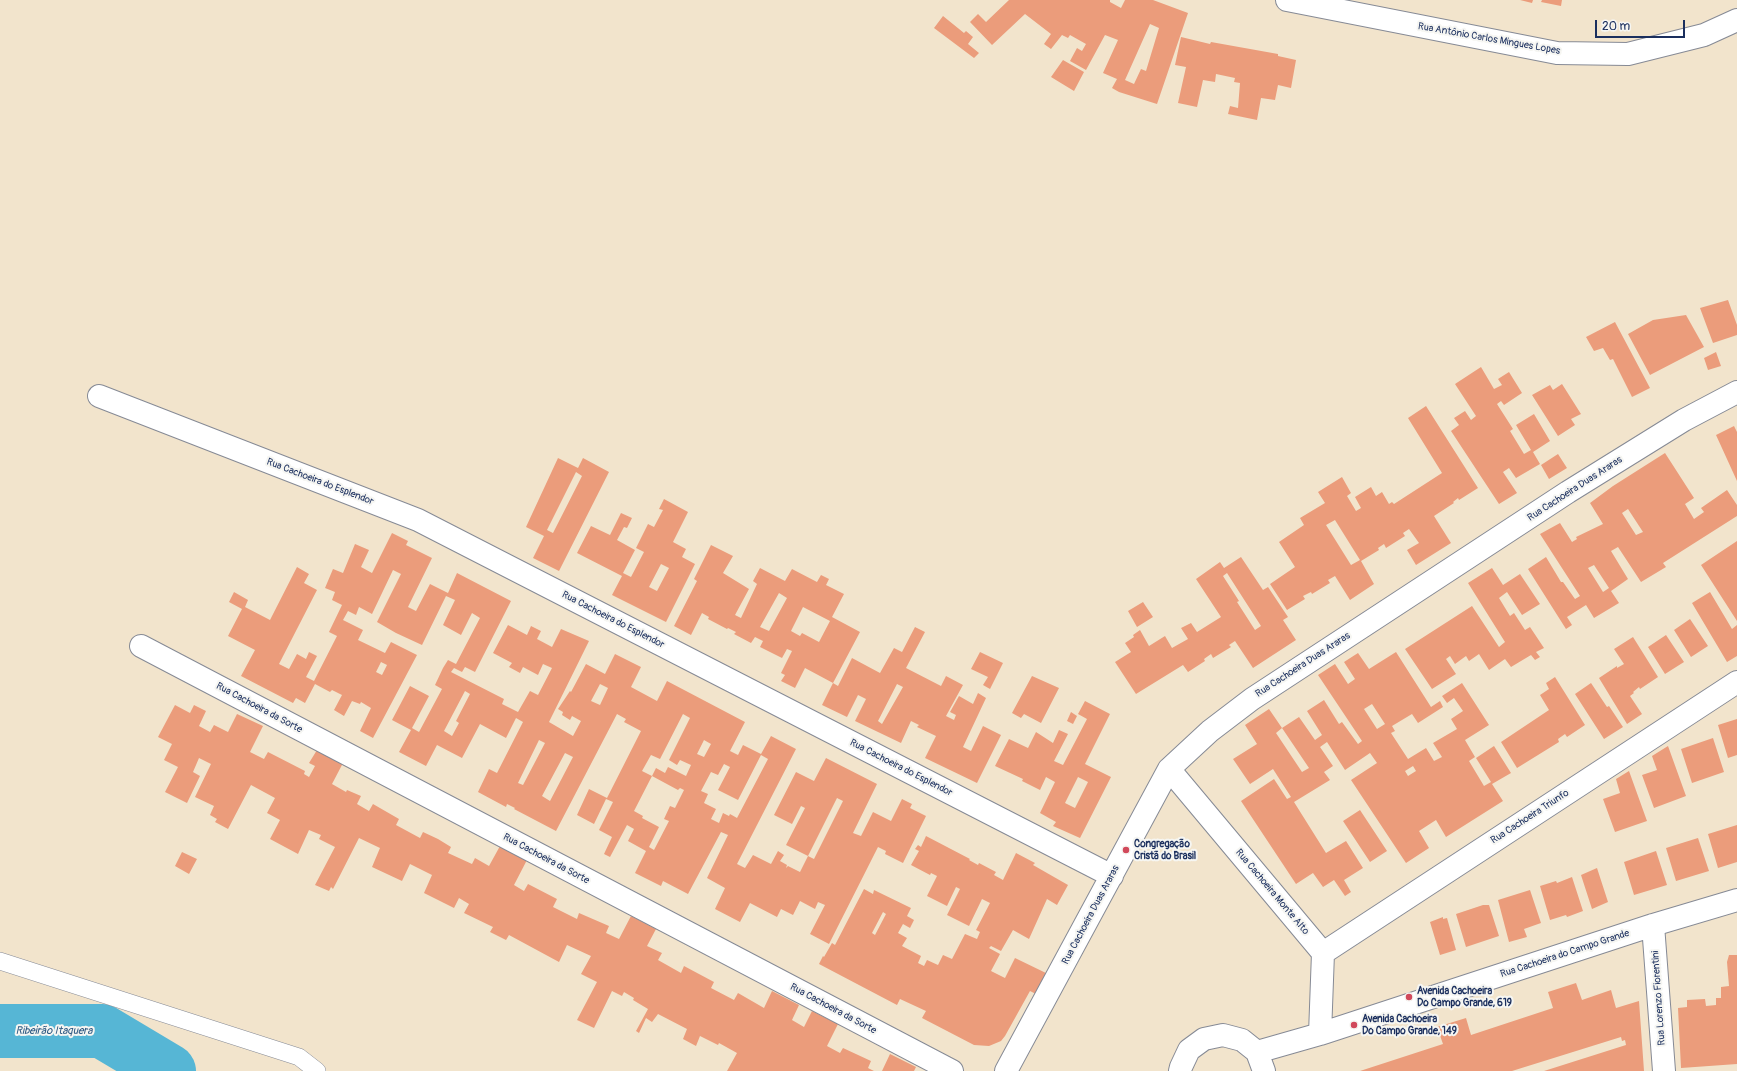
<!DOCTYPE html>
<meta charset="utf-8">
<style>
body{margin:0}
#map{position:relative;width:1737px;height:1071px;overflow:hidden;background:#f2e4cc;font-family:Pangolin,sans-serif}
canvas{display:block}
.scale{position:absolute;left:1595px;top:20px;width:90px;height:18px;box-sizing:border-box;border:2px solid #1b2f5e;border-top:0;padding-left:5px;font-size:12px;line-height:14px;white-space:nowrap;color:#1b2f5e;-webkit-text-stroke:3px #f6f6f2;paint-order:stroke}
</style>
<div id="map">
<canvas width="1737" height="1071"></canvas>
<div class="scale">20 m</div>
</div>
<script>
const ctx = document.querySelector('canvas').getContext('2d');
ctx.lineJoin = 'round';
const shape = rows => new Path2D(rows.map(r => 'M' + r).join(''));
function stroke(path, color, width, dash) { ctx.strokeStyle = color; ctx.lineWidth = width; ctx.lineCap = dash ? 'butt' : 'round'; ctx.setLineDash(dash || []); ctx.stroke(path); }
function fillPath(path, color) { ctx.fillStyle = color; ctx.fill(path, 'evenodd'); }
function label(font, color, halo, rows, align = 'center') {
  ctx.font = font + ' Pangolin,sans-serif'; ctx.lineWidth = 4; ctx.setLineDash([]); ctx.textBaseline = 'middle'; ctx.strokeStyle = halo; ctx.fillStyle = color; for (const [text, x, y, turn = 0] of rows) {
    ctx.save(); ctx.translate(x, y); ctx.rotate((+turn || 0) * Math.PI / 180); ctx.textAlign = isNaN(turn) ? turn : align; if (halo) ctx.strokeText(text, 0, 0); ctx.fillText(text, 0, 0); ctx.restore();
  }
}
const river = shape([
 [0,1031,102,1031,169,1071]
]);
const building = shape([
 [1009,0,1110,0,1110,2,1121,8,1125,0,1153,0,1188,13,1157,104,1119,92,1112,88,1117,79,1103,73,1118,40,1105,35,1086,70,1070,61,1077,48,1082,51,1086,44,1070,35,1068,38,1062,35,1051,49,1044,44,1051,34,1025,14,992,45,970,22,978,14,986,22],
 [1150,24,1159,28,1146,71,1141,69,1134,84,1125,80],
 [1520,0,1533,0,1532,3],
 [1542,0,1562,0,1561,6,1541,2],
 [943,16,964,33,966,31,973,37,968,44,979,53,974,58,934,28],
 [1181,37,1210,44,1211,42,1278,54,1278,56,1296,60,1291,88,1278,85,1275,100,1261,98,1257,120,1228,114,1230,106,1238,108,1240,83,1234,82,1235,78,1216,74,1215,82,1203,80,1197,107,1178,103,1186,67,1175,65],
 [1063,60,1084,72,1074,91,1051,77],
 [1728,300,1737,325,1737,335,1713,343,1700,308],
 [1686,315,1704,347,1650,375,1628,334,1653,320],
 [1615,322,1650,388,1632,397,1613,359,1610,360,1603,348,1594,351,1586,337],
 [1716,352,1721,366,1708,370,1704,358],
 [1481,367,1494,389,1502,385,1498,379,1509,372,1522,393,1504,405,1501,401,1497,404,1513,429,1510,431,1524,454,1531,450,1516,425,1534,414,1550,441,1533,452,1540,464,1516,478,1509,468,1503,472,1517,493,1499,504,1451,431,1459,425,1454,418,1465,411,1471,420,1476,416,1455,384],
 [1562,384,1581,414,1571,419,1575,425,1558,436,1532,395,1550,385,1553,390],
 [1426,406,1478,488,1459,500,1458,498,1453,502,1454,503,1434,516,1451,543,1416,565,1407,550,1419,543,1409,529,1403,533,1405,536,1386,548,1384,544,1378,548,1379,550,1361,561,1374,584,1350,600,1335,576,1328,580,1330,583,1312,594,1311,592,1303,596,1305,599,1287,610,1270,584,1295,567,1279,542,1304,525,1300,518,1325,503,1318,492,1342,477,1351,493,1347,496,1356,511,1361,508,1355,497,1371,487,1376,496,1382,492,1389,504,1392,502,1394,504,1442,473,1408,418],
 [1335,520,1360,560,1351,565,1326,525],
 [1734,426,1737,432,1737,481,1716,435],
 [1665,453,1694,498,1685,504,1694,519,1704,512,1701,508,1727,490,1737,505,1737,516,1663,563,1666,567,1641,582,1618,547,1611,551,1628,579,1611,591,1619,603,1594,618,1586,605,1567,617,1572,625,1566,629,1528,569,1546,557,1561,582,1563,582,1575,599,1580,596,1540,534,1560,523,1572,542,1577,539,1576,537,1603,524,1590,503,1613,486],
 [1628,509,1643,532,1636,535,1622,513],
 [1594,565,1609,588,1603,592,1588,568],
 [1558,454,1567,468,1549,479,1541,465],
 [558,458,578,468,583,458,609,472,559,571,533,558,544,536,526,527],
 [576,472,582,476,553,533,547,530],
 [664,499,688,512,673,542,686,549,682,557,695,564,666,622,612,595,622,576,577,553,591,526,610,535,621,513,632,518,627,528,624,527,617,540,635,550,623,573,631,577,644,552,636,548,648,524,654,527,663,510,659,509],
 [661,564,669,568,657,591,649,587],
 [392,533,408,541,406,545,432,558,408,607,416,611,430,584,448,593,457,573,511,601,475,672,465,667,462,672,454,668,451,672,504,699,502,704,518,712,530,691,538,695,552,668,543,664,538,675,523,667,520,673,509,667,512,663,493,653,508,625,527,635,531,626,541,631,537,639,552,647,561,629,589,641,549,722,573,736,581,721,572,716,570,720,562,715,563,712,558,709,570,691,571,692,586,664,605,674,615,654,641,667,631,687,657,701,667,681,745,722,730,751,738,755,743,745,761,754,771,736,796,749,737,864,745,868,753,855,771,864,778,851,784,855,780,861,787,865,786,868,788,866,800,872,808,856,814,859,843,801,837,798,808,856,786,845,805,808,801,806,792,824,774,815,796,772,814,781,826,758,877,784,853,833,861,836,873,812,891,821,902,799,912,804,910,808,926,816,903,863,885,854,886,851,878,847,829,944,810,934,825,905,818,902,815,909,800,901,793,915,781,909,777,917,750,903,740,922,715,909,725,888,707,878,728,835,721,832,688,894,663,881,661,886,635,873,646,851,628,841,634,829,627,825,610,857,604,854,612,837,599,830,613,802,606,799,594,824,577,815,589,789,607,798,641,731,624,722,626,719,617,714,556,831,514,809,515,808,507,804,506,807,478,792,489,769,497,773,523,722,516,718,506,738,480,724,462,758,437,745,426,766,399,752,411,730,392,720,410,686,429,696,412,728,419,732,442,689,435,685,443,668,448,660,456,664,480,618,472,613,461,635,443,625,455,600,446,596,422,645,396,633,377,622,401,574,393,570,372,614,359,607,356,615,348,611,343,620,363,630,358,640,385,653,391,642,417,655,373,738,360,731,371,708,361,702,360,704,352,701,344,716,334,710,342,695,332,690,330,692,315,684,305,703,296,698,293,703,241,676,255,650,228,636,242,609,229,602,234,592,248,600,245,607,270,620,297,567,309,574,304,583,317,590,279,664,289,669,297,654,306,659,309,652,317,656,306,677,314,681,337,636,329,632,342,605,332,600,335,592,325,588,333,569,343,573,355,544,369,550,361,567,372,573],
 [381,662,387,665,382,675,376,672],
 [600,684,608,688,600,705,591,701],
 [465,691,470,694,456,721,459,723,452,736,444,731],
 [683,714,690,718,669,760,677,765,680,760,691,765,686,776,668,767,665,773,656,768,652,776,642,771,651,755,660,759],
 [539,740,545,743,523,785,518,783],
 [704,740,711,744,704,757,697,754],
 [565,753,573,757,550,801,542,796],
 [761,755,768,759,737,818,730,814,729,816,723,813,719,823,711,819,716,809,704,803,708,794,701,791,711,772,718,775,724,764,730,767,718,790,738,800],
 [652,776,678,790,680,788,684,790,675,808,670,806,664,819,669,821,654,850,649,847,659,827,642,818,643,816,634,811],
 [1737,541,1737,621,1701,565],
 [711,545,733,556,723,573,749,589,735,615,741,618,757,584,753,581,760,568,785,581,792,569,817,582,821,575,829,579,826,585,844,594,832,617,860,632,833,683,805,668,795,688,781,681,785,675,781,673,792,651,787,649,782,658,760,647,763,641,755,637,751,643,734,634,736,632,728,628,727,629,708,619,709,617,702,613,691,635,674,626,697,581,694,579],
 [779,593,787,598,769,631,760,627],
 [803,607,830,621,819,642,802,633,800,636,791,631],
 [1241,557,1263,590,1268,587,1288,617,1283,620,1296,640,1253,668,1235,641,1229,645,1231,647,1213,658,1211,654,1204,659,1205,661,1188,672,1183,665,1136,694,1115,662,1131,652,1125,643,1134,637,1133,635,1140,630,1149,646,1165,636,1172,648,1188,639,1181,628,1191,623,1197,632,1221,617,1196,579,1220,562,1224,568],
 [1227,573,1261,626,1255,630,1237,602,1239,601,1223,576],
 [1492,568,1503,585,1520,574,1540,604,1522,615,1507,592,1499,598,1510,616,1514,613,1525,630,1530,627,1544,648,1536,652,1540,657,1535,660,1531,655,1511,667,1505,659,1489,670,1479,654,1469,661,1466,656,1455,664,1450,656,1446,659,1456,674,1432,689,1405,649,1472,606,1499,647,1505,642,1468,583],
 [1710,592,1732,629,1737,625,1737,656,1727,662,1692,603],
 [1143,602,1153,617,1137,627,1128,611],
 [1690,619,1708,646,1691,657,1674,630],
 [915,627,925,632,906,668,941,686,946,676,963,685,946,716,954,720,956,715,950,712,959,696,973,704,978,693,986,698,963,747,971,751,983,726,1001,735,977,783,925,758,936,736,917,727,919,725,911,721,901,743,855,721,866,699,858,695,847,717,822,705,833,683,838,686,852,658,880,673,894,648,902,652],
 [897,684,903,687,882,724,878,721],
 [1666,635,1684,662,1665,674,1648,647],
 [1633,637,1658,677,1640,689,1639,687,1633,692,1634,693,1630,696,1642,714,1627,724,1599,678,1617,666,1617,668,1624,664,1614,649],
 [980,652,1003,663,990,689,983,685,988,677,971,669],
 [1396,652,1431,707,1440,701,1443,707,1418,723,1412,714,1392,726,1395,731,1391,733,1408,759,1426,748,1434,761,1442,757,1433,743,1457,729,1451,719,1463,711,1454,698,1447,703,1442,696,1462,683,1489,725,1465,740,1475,757,1469,761,1484,786,1491,782,1476,758,1494,746,1511,773,1492,784,1503,801,1446,837,1436,820,1419,831,1429,848,1406,863,1351,780,1377,763,1370,753,1345,770,1327,742,1320,747,1333,766,1324,772,1330,780,1294,802,1326,853,1346,841,1363,868,1344,880,1351,892,1345,896,1334,880,1323,887,1313,873,1296,884,1241,801,1274,779,1287,799,1291,797,1273,769,1250,784,1233,759,1257,744,1245,725,1269,709,1282,728,1276,733,1302,772,1309,768,1282,728,1299,717,1315,740,1322,735,1307,711,1324,700,1339,724,1342,722,1358,744,1362,741,1318,675,1335,664,1348,684,1355,679,1344,662,1358,653,1369,669],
 [1372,704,1385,724,1377,729,1364,709],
 [1413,766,1416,771,1408,776,1405,771],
 [1032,676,1059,688,1041,723,1024,714,1021,718,1012,713],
 [1555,677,1585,725,1567,737,1565,734,1558,739,1559,742,1517,768,1501,742,1549,710,1540,695,1549,689,1546,683],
 [1591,683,1607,707,1609,706,1623,727,1604,739,1575,694],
 [1085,701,1110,714,1085,764,1111,777,1080,838,1053,826,1056,822,1040,813,1055,782,1046,777,1040,790,1022,781,1023,779,995,766,1009,739,1028,748,1036,732,1053,743,1059,730,1068,734,1054,761,1063,765,1087,719,1078,714],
 [1078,777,1088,782,1075,808,1065,803],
 [175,705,190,713,194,705,206,711,199,726,210,732,214,725,228,732,237,714,263,726,250,752,264,759,268,752,305,771,304,774,309,777,315,766,309,763,317,750,343,763,332,784,346,792,347,790,361,796,357,804,369,811,373,804,399,819,396,825,420,838,423,832,438,839,451,847,448,853,472,864,475,858,489,866,500,846,528,858,514,885,524,891,528,884,557,899,553,907,577,919,579,913,609,926,606,933,619,939,631,916,656,929,647,946,662,953,658,960,681,973,684,966,714,982,711,988,734,1000,738,993,764,1008,772,991,799,1005,792,1020,804,1027,812,1011,838,1024,827,1046,840,1053,843,1048,871,1061,868,1068,874,1071,727,1071,737,1053,719,1043,718,1045,700,1036,696,1046,683,1039,687,1029,658,1014,652,1022,646,1018,639,1033,636,1031,648,1009,633,1000,634,998,624,992,622,996,612,991,594,1028,577,1020,597,982,581,974,591,956,567,945,559,962,509,935,506,940,490,932,493,927,464,913,469,904,459,898,454,908,424,893,432,875,410,864,402,881,372,867,380,848,359,838,333,889,331,887,329,891,315,885,335,847,319,839,321,835,309,830,298,854,270,839,280,820,267,813,275,798,251,785,228,829,215,822,217,819,210,815,214,806,195,797,211,764,199,758,193,772,200,776,187,803,165,792,178,767,164,760,172,744,158,737],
 [1071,712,1077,716,1073,724,1067,721],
 [1737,719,1737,755,1728,758,1718,725],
 [1713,738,1724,772,1692,783,1681,749],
 [1668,746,1686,796,1654,808,1642,775,1657,770,1652,756],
 [1629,771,1647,821,1615,832,1603,799,1620,793,1616,779],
 [1360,810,1387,851,1370,862,1343,821],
 [1737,825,1737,862,1718,868,1708,834],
 [926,836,970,859,969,860,978,865,979,863,996,872,994,875,1003,880,1016,853,1035,863,1033,865,1068,885,1057,905,1047,899,1029,939,1013,930,1001,951,991,946,989,948,1000,954,991,971,1005,978,1015,958,1048,974,1038,995,1030,991,1005,1036,1001,1041,989,1046,974,1045,922,1018,926,1011,900,999,897,1005,819,964,823,956,824,957,832,943,835,945,864,889,873,894,874,890,911,908,907,916,914,920,910,928,903,924,898,933,907,938,902,946,921,956,918,963,924,966,927,960,938,965,943,955,952,959,965,934,977,939,980,932,976,930,990,903,982,899,969,926,947,915,960,889,956,887,947,906,927,896,937,876,931,873,930,875,911,865,919,851,915,849,918,845,921,847],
 [883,912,886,914,875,935,872,933],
 [1698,838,1709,871,1676,881,1666,848],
 [1656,851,1667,885,1634,895,1624,862],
 [182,852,197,859,189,874,175,866],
 [1597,868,1608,902,1592,909,1581,875],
 [1572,877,1583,911,1567,917,1566,915,1550,920,1540,886,1556,881,1557,883],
 [1530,890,1541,923,1524,929,1527,937,1509,942,1498,900],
 [1483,905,1489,905,1499,936,1466,947,1456,914],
 [1443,917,1443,919,1447,918,1456,950,1440,955,1430,922],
 [1729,955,1737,955,1737,1064,1681,1068,1678,1008,1687,1007,1687,1000,1705,999,1706,1006,1716,1005,1716,998,1721,998,1721,987,1729,986,1727,962],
 [1576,983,1582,1000,1611,990,1616,1008,1639,1001,1644,1071,1544,1071,1626,1045,1625,1040,1622,1041,1621,1037,1512,1071,1360,1071,1443,1044,1437,1027,1466,1018,1471,1035,1553,1008,1548,992],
 [890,1054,916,1067,914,1071,882,1071]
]);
const service = shape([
 [0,961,299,1057,317,1071]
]);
const minor = shape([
 [99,396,418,520,1112,876],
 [141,646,952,1071],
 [1169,769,1323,953,1320,1034],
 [1653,925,1664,1071],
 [1323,953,1737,682],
 [1257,1052,1320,1034,1653,925,1737,900],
 [1006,1071,1169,769,1210,731,1252,699,1568,492,1684,420,1737,392],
 [1180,1071,1181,1067,1189,1050,1204,1039,1223,1035,1242,1040,1257,1052,1264,1071]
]);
const tertiary = shape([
 [1287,0,1557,53,1628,54,1704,35,1737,20]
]);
const markers = [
 [1126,850,4,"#d1495b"],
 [1409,997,4,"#d1495b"],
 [1354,1025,4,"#d1495b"]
];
const streetNames = [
 ["Rua Antônio Carlos Mingues Lopes",1489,39,10],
 ["Rua Cachoeira do Esplendor",320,482,21],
 ["Rua Cachoeira Duas Araras",1575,489,-33],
 ["Rua Cachoeira do Esplendor",613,620,27],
 ["Rua Cachoeira Duas Araras",1303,665,-33],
 ["Rua Cachoeira da Sorte",259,708,28],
 ["Rua Cachoeira do Esplendor",901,768,27],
 ["Rua Cachoeira Triunfo",1530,817,-33],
 ["Rua Cachoeira da Sorte",546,859,28],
 ["Rua Cachoeira Monte Alto",1272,892,50],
 ["Rua Cachoeira Duas Araras",1091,915,-62],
 ["Rua Cachoeira do Campo Grande",1565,954,-18],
 ["Rua Lorenzo Fiorentini",1659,998,-94],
 ["Rua Cachoeira da Sorte",833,1009,28]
];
const poiNames = [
 ["Congregação",1134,844],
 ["Cristã do Brasil",1134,856],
 ["Avenida Cachoeira",1417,991],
 ["Do Campo Grande, 619",1417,1003],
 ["Avenida Cachoeira",1362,1019],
 ["Do Campo Grande, 149",1362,1031]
];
const waterNames = [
 ["Ribeirão Itaquera",54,1031]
];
stroke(river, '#56b6d5', 54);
fillPath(building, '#eb9c7b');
stroke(service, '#868a95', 18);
stroke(minor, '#868a95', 24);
stroke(tertiary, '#868a95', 24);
stroke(service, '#fff', 17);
stroke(minor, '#fff', 22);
stroke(tertiary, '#fff', 22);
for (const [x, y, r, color] of markers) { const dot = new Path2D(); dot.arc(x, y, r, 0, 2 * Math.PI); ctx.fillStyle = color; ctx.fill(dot); stroke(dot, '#f6f6f2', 1.5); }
label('10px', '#1b2f5e', '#f6f6f2', streetNames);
label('bold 10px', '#1b2f5e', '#f6f6f2', poiNames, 'left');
label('italic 11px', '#2d5882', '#f6f6f2', waterNames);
</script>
